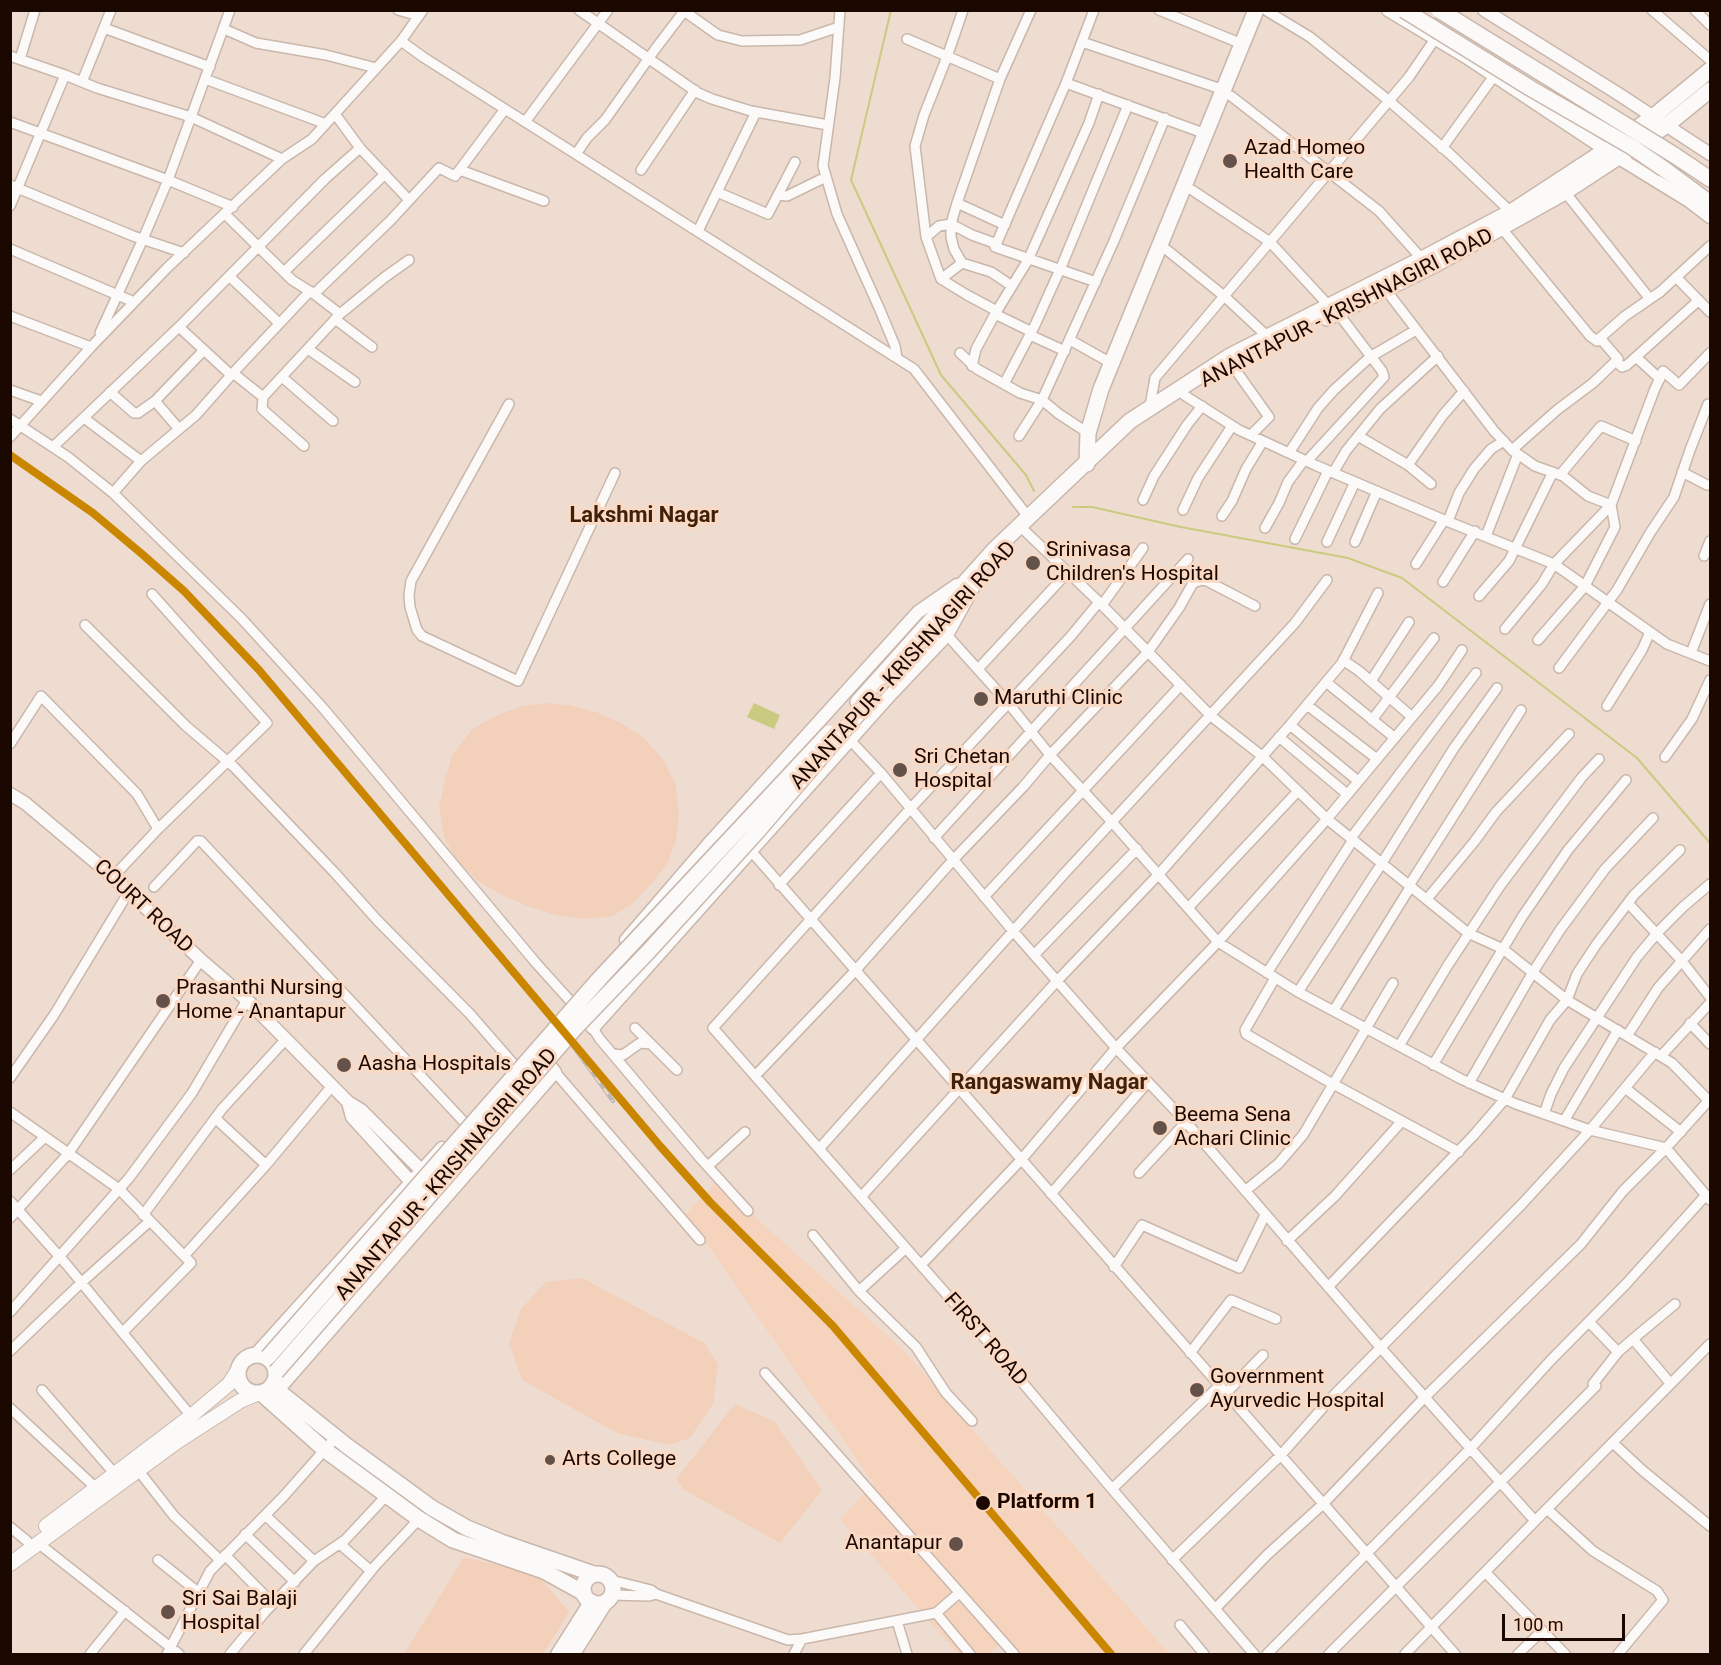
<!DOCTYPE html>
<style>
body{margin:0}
#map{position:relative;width:1721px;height:1665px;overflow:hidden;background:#eedcd1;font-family:Roboto,sans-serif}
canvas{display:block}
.frame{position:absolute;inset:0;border:12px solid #1a0801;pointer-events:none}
.scale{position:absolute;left:1502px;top:1614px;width:123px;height:27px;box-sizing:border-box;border:3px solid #1a0801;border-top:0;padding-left:8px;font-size:18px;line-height:21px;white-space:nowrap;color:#1a0801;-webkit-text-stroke:4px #fad9c5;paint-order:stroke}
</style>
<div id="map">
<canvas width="1721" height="1665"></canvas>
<div class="frame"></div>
<div class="scale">100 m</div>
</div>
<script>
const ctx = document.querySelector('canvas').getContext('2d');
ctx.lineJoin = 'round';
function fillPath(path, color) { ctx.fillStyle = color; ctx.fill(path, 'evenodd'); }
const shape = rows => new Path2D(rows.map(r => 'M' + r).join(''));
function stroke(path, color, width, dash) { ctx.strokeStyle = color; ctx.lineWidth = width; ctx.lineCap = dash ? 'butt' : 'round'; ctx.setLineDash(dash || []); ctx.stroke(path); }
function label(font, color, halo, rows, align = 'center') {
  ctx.font = font + ' Roboto,sans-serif'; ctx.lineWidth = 6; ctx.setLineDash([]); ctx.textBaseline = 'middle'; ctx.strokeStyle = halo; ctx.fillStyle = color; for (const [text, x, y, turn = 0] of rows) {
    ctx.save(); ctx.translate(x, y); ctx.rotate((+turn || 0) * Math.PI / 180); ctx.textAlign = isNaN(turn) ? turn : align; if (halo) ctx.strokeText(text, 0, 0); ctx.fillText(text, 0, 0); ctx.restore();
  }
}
const built = shape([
 [716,1182,900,1347,1169,1654,1012,1654,999,1644,989,1654,958,1654,840,1519,874,1484,686,1214]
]);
const green = shape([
 [545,703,569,705,596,712,621,723,644,738,664,761,676,786,679,814,676,840,668,862,653,882,633,903,613,916,584,919,556,915,530,907,502,895,478,881,457,861,444,837,439,807,445,779,452,755,472,729,500,714,523,706],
 [582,1278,704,1343,718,1364,713,1404,690,1438,669,1445,617,1433,522,1380,509,1343,521,1309,546,1282],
 [735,1404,774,1421,822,1490,780,1543,684,1490,676,1479],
 [464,1557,538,1575,569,1612,543,1654,404,1654]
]);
const water = shape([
 [754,703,780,715,774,729,747,717]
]);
const stream = shape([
 [891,10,851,180,941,375,1026,475,1034,491],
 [1073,507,1092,507,1181,527,1348,558,1402,578,1637,758,1710,843]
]);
const minor = shape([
 [398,10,419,16],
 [579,10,698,93,712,99,751,111,828,125],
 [840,10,835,78,823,166,837,214,880,310,895,346,897,358],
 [963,10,947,57,924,115,915,146,926,237,941,279,962,263,991,272,1012,286],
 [1159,10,1242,44],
 [1652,10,1710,60],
 [1695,10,1710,25],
 [684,11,718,35,742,41,800,40,839,27],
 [1267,11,1310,37,1388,100,1450,154,1512,213],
 [104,28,210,67],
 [224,29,256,43,326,55,376,68],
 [907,39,1000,79,1031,10],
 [401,41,423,57,914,369,1029,518],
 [1082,42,1224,90],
 [10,56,65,75,97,88,191,117,282,159],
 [20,59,35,10],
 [205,79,326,124],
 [1000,79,957,203,1005,225],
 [82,82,111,10],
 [1066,83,1094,10],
 [1231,96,1379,211,1422,259],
 [10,122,168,180,233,207],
 [525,122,608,10],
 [360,148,409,200],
 [1442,148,1494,76],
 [576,154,587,138,605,120,656,48,685,10],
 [460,170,544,201],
 [641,170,695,90],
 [10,185,133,236,184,253],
 [1192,190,1270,242,1331,308],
 [717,192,768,214,795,162],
 [1565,192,1650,299],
 [779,195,787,196,826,177],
 [957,203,951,224,951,237,954,249,962,263],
 [10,206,65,75],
 [225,214,292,280,314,294],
 [1499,225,1590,336,1597,341,1602,340],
 [698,231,756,112],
 [926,237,939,226,951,224,972,235,997,244],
 [1710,246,1660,292,1625,316,1600,338,1618,359,1593,383,1557,410,1512,450,1535,466,1563,476,1588,496,1611,505,1654,391,1663,371,1679,385,1710,353],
 [10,249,134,302],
 [1167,250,1224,296,1267,336],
 [284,272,385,174],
 [229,276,279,323],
 [1676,277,1710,312],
 [941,279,967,295,997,311],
 [1096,282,995,247,1066,83,1206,134],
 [1386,290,1494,431,1512,450],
 [340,314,385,277,409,260],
 [10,316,91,347],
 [335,319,372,347],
 [179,327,231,375],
 [1032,332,995,314,1028,260,1089,123,1099,94],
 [100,333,143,239,168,180,230,10],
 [1030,335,1065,351],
 [1070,340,1111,363],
 [308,349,355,382],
 [960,353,977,369,1004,384],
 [1636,357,1660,379],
 [1616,361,1622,367,1627,365,1699,300],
 [1232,365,1269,417,1251,435],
 [972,366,976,349,995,314],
 [233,373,310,291],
 [282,377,333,421],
 [10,390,41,401],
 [110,392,134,413,138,413,155,401,204,350],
 [1184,395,1239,430,1315,465,1444,520,1554,564,1667,644,1710,661],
 [263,397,262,409,304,446],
 [155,401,179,429],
 [509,404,411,581,409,595,410,607,417,630,422,636,518,681,615,473],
 [1150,406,1155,378,1409,77,1435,39],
 [84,418,141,461],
 [10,419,68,457,113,493,242,619,323,708,536,963,572,1003],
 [1088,433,1059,414,1042,400,1114,241,1165,118],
 [1019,436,1042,400,1020,393,1004,384,1035,325,1062,265,1128,105],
 [1358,436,1408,465,1431,484],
 [10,437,91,347,167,268,282,159,312,139,401,41,423,10],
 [53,447,183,323,325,179,360,148,335,114],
 [1289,453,1318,408,1334,390,1370,357,1416,330],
 [1307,461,1384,377,1382,371,1338,313],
 [1408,465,1443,415,1464,391],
 [1682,472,1707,485,1710,485],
 [1333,473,1346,451,1380,409,1438,356],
 [1560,475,1601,426,1636,441],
 [113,493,141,461,196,415,233,373,263,397,340,314,314,294,390,221,439,168,455,176,505,109],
 [1143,500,1154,476,1187,425,1202,406],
 [1183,510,1198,478,1232,426],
 [1222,516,1232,501,1246,469,1263,441],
 [1448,521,1459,493,1474,469,1491,449,1504,441],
 [1265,528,1279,503,1288,482,1304,460],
 [1026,532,1099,602,1211,716,1262,756,1327,819,1468,933,1503,949,1567,1000,1672,1063,1710,1102],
 [1486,536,1518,454],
 [1295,539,1328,471],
 [1327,542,1355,482],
 [1355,542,1377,491],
 [1704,556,1710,541],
 [1416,564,1444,520],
 [1443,582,1475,531],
 [1479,596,1509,561,1553,472],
 [1099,602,1071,636,910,809,713,1028,991,1345,1112,1489,1254,1654],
 [1102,605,1143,548],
 [85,625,186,726,234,767,334,872,378,921,470,1014,517,1068],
 [1505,629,1542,584,1554,564,1611,505,1615,527,1585,586,1538,640],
 [947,635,1009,704,1050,755,1112,822,1218,942,1298,992,1461,1079,1516,1104,1590,1130,1666,1148,1710,1200],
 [1691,653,1710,604],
 [1343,660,1359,671,1412,717],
 [1559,668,1617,590,1650,533,1674,497,1690,450,1708,404,1710,405],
 [978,669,1068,572],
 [1371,681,1409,622],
 [1326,682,1395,738],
 [1307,705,1377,759],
 [1607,706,1642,650,1650,632],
 [1372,720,1434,638],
 [1290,725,1358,781],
 [1279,737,1347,794],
 [850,740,881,773,1013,931,1116,1048,1186,1122,1381,1348,1535,1521,1405,1654],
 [10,744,41,696,137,794,158,829],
 [1665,757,1692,719,1710,680],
 [934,838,1188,559],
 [1351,838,1476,673],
 [751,851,1455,1654],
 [113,877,158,829,267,723,152,594],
 [1410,884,1521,710],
 [779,885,881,773],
 [154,887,197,841,201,841,465,1123],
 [984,897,1181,685],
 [1427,899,1474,842,1496,812,1569,734],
 [1628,903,1681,960,1710,997],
 [1188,908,1298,791],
 [1034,955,1137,849],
 [1267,973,1353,840],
 [1275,978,1245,1030,1246,1034,1324,1079,1459,1152],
 [1298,992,1382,863,1454,748,1497,688],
 [1334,1010,1411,886],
 [1690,1023,1710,1044],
 [593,1028,599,1038,701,1159,748,1211],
 [635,1028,677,1070],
 [1627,1036,1658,988,1710,929],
 [1399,1046,1448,965,1500,886,1582,777,1599,759],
 [613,1054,623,1055,640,1043,651,1044],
 [1661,1056,1710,1003],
 [1433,1065,1522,917,1568,850,1626,780],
 [555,1072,700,1240],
 [755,1076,855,971,953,860,1023,787,1050,755,1148,652,1179,608,1193,583,1202,580,1207,581,1255,606],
 [10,1078,54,1015,128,893],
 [1469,1083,1533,972,1560,930,1605,869,1653,818],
 [1625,1088,1681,1132],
 [10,1112,119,1189,191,1263,123,1332],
 [1544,1114,1551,1094,1564,1068,1637,957,1658,932,1683,907,1710,884],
 [215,1118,266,1165],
 [1564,1121,1618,1030],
 [819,1149,1063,875,1295,623,1327,580],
 [708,1166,745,1132],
 [10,1170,45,1137],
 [1139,1173,1186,1122],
 [1245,1191,1278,1164,1303,1135,1393,983],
 [1051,1194,1148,1082],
 [861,1197,1057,981,1159,874,1290,725,1342,663,1378,593],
 [10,1201,67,1265,191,1416],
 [143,1215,222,1109,286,1039],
 [10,1218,68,1154,201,960],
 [813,1235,859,1291,916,1347,946,1393,972,1421],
 [1287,1241,1335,1196,1402,1121],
 [184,1256,266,1165,332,1086],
 [921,1265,1021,1160,1116,1048,1218,942,1327,819,1438,686,1462,650],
 [1114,1267,1142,1225,1239,1268,1265,1215],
 [1328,1287,1473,1136,1505,1099,1550,1020,1567,1000,1577,974,1596,945,1634,895,1680,850],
 [859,1291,906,1248],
 [10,1312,129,1178,192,1093,247,1000],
 [1589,1322,1618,1352,1633,1339,1670,1383],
 [1633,1339,1675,1304],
 [10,1351,81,1283,150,1221],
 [1190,1353,1231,1300,1276,1319],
 [765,1373,1014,1654],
 [1593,1384,1618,1352],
 [42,1390,114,1473],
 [1226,1393,1263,1355],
 [10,1408,96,1488],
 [1613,1443,1642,1470,1710,1526],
 [138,1470,174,1516,220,1560],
 [1112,1489,1219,1386],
 [1547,1509,1593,1551,1657,1591,1663,1600,1618,1654],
 [265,1515,314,1561],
 [1535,1521,1710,1344],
 [10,1527,27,1541],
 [245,1534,295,1582],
 [38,1543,179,1654],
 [340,1544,371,1571],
 [225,1555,273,1604],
 [158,1560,199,1593],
 [1172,1560,1280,1456,1334,1395,1522,1204,1590,1130,1655,1052],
 [1485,1572,1565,1654],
 [611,1580,651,1590,656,1594,788,1640,802,1639,936,1613,970,1654],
 [612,1595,649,1596,656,1594],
 [1215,1609,1267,1555,1323,1504,1425,1397,1581,1244,1623,1191,1666,1148,1710,1099],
 [936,1613,959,1593],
 [897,1621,907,1654],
 [1180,1625,1204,1654],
 [90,1654,125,1611],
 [167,1654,210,1571,283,1497,336,1437],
 [230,1654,265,1612,314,1561,345,1540,387,1495],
 [304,1654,375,1566,419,1519],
 [794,1654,802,1639],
 [1267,1654,1470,1449,1551,1360,1626,1284,1706,1195],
 [1329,1654,1596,1386],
 [1518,1654,1541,1632]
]);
const tertiary = shape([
 [1388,10,1466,57,1606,150],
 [1484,10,1617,93,1710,154],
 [1619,158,1689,201,1710,217],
 [10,794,25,803,113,877,201,960,247,1000,348,1102,361,1110,421,1170],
 [626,940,712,840,918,612,957,585],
 [581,1013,593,1028,892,693,947,635,974,586],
 [348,1102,352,1117,411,1182],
 [256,1354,442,1148],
 [278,1390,555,1072,541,1055]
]);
const secondary = shape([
 [46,1526,191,1416,229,1384,238,1370],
 [10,1564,178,1441,240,1401,259,1393]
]);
const trunk = shape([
 [1674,155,1710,179],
 [1664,169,1710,203],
 [1327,318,1438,263,1565,192,1667,125,1710,90],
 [1087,464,1088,433,1101,389,1256,10],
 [858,702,995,549,1130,421,1230,356,1422,259,1511,212,1606,150,1654,116,1710,70],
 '238 1374a19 19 0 1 1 38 0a19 19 0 1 1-38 0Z',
 [272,1386,347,1446,432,1508,467,1528,501,1542,594,1574],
 [261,1393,325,1450,419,1519,453,1540,544,1571,584,1593],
 '583 1589a15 15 0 1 1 30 0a15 15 0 1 1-30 0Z',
 [559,1654,592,1602],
 [572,1654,605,1602]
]);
const rail = shape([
 [563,1032,613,1101]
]);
const trunkBridge = shape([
 [1404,10,1530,88,1632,147,1664,169],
 [1439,10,1674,155],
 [268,1357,601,977,829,733],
 [276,1372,575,1028,648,952,756,833,863,708]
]);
const rail1 = shape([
 [10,455,93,513,142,554,184,591,259,670,660,1146,710,1202,833,1326,1111,1654]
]);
const markers = [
 [1230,161,8,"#64524a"],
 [1033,563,8,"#64524a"],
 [981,699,8,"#64524a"],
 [900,770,8,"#64524a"],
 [163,1001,8,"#64524a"],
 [344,1065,8,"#64524a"],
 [1160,1128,8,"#64524a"],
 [1197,1390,8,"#64524a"],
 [550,1460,6,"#64524a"],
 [983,1503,8,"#1a0801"],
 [956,1544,8,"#64524a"],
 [168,1612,8,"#64524a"]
];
const poiNames = [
 ["Azad Homeo",1244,149],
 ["Health Care",1244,173],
 ["Srinivasa",1046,551],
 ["Children's Hospital",1046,575],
 ["Maruthi Clinic",994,699],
 ["Sri Chetan",914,758],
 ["Hospital",914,782],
 ["Prasanthi Nursing",176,989],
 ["Home - Anantapur",176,1013],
 ["Aasha Hospitals",358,1065],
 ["Beema Sena",1174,1116],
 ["Achari Clinic",1174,1140],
 ["Government",1210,1378],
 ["Ayurvedic Hospital",1210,1402],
 ["Arts College",562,1460],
 ["Anantapur",942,1544,"right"],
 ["Sri Sai Balaji",182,1600],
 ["Hospital",182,1624]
];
const streetNames = [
 ["ANANTAPUR - KRISHNAGIRI ROAD",1347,309,-27],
 ["ANANTAPUR - KRISHNAGIRI ROAD",904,666,-48],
 ["COURT ROAD",143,907,43],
 ["ANANTAPUR - KRISHNAGIRI ROAD",447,1175,-49],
 ["FIRST ROAD",985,1340,49]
];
const stopNames = [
 ["Platform 1",997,1503]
];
const neighbourhoodNames = [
 ["Lakshmi Nagar",644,516],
 ["Rangaswamy Nagar",1049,1083]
];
fillPath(built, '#f6d3bd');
fillPath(green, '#f3d0ba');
fillPath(water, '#caca80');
stroke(stream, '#caca80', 2);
stroke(minor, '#c9b7ac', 12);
stroke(tertiary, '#c9b7ac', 15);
stroke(secondary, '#c9b7ac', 16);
stroke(trunk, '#c9b7ac', 18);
stroke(minor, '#fcfaf8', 9);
stroke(tertiary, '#fcfaf8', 12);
stroke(secondary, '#fcfaf8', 14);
stroke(trunk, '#fcfaf8', 15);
stroke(rail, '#beb9b6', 4.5);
stroke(rail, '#fad9c5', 2, [7]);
stroke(trunkBridge, '#c9b7ac', 18, []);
stroke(trunkBridge, '#fcfaf8', 15);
stroke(rail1, '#cb8600', 8);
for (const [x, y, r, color] of markers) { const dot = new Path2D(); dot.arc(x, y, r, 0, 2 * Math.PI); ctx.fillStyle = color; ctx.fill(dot); stroke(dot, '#fad9c5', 2); }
label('21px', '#1a0801', '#fad9c5', poiNames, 'left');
label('21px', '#1a0801', '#fad9c5', streetNames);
label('bold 21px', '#1a0801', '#fad9c5', stopNames, 'left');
label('bold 22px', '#412008', '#fad9c5', neighbourhoodNames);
</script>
